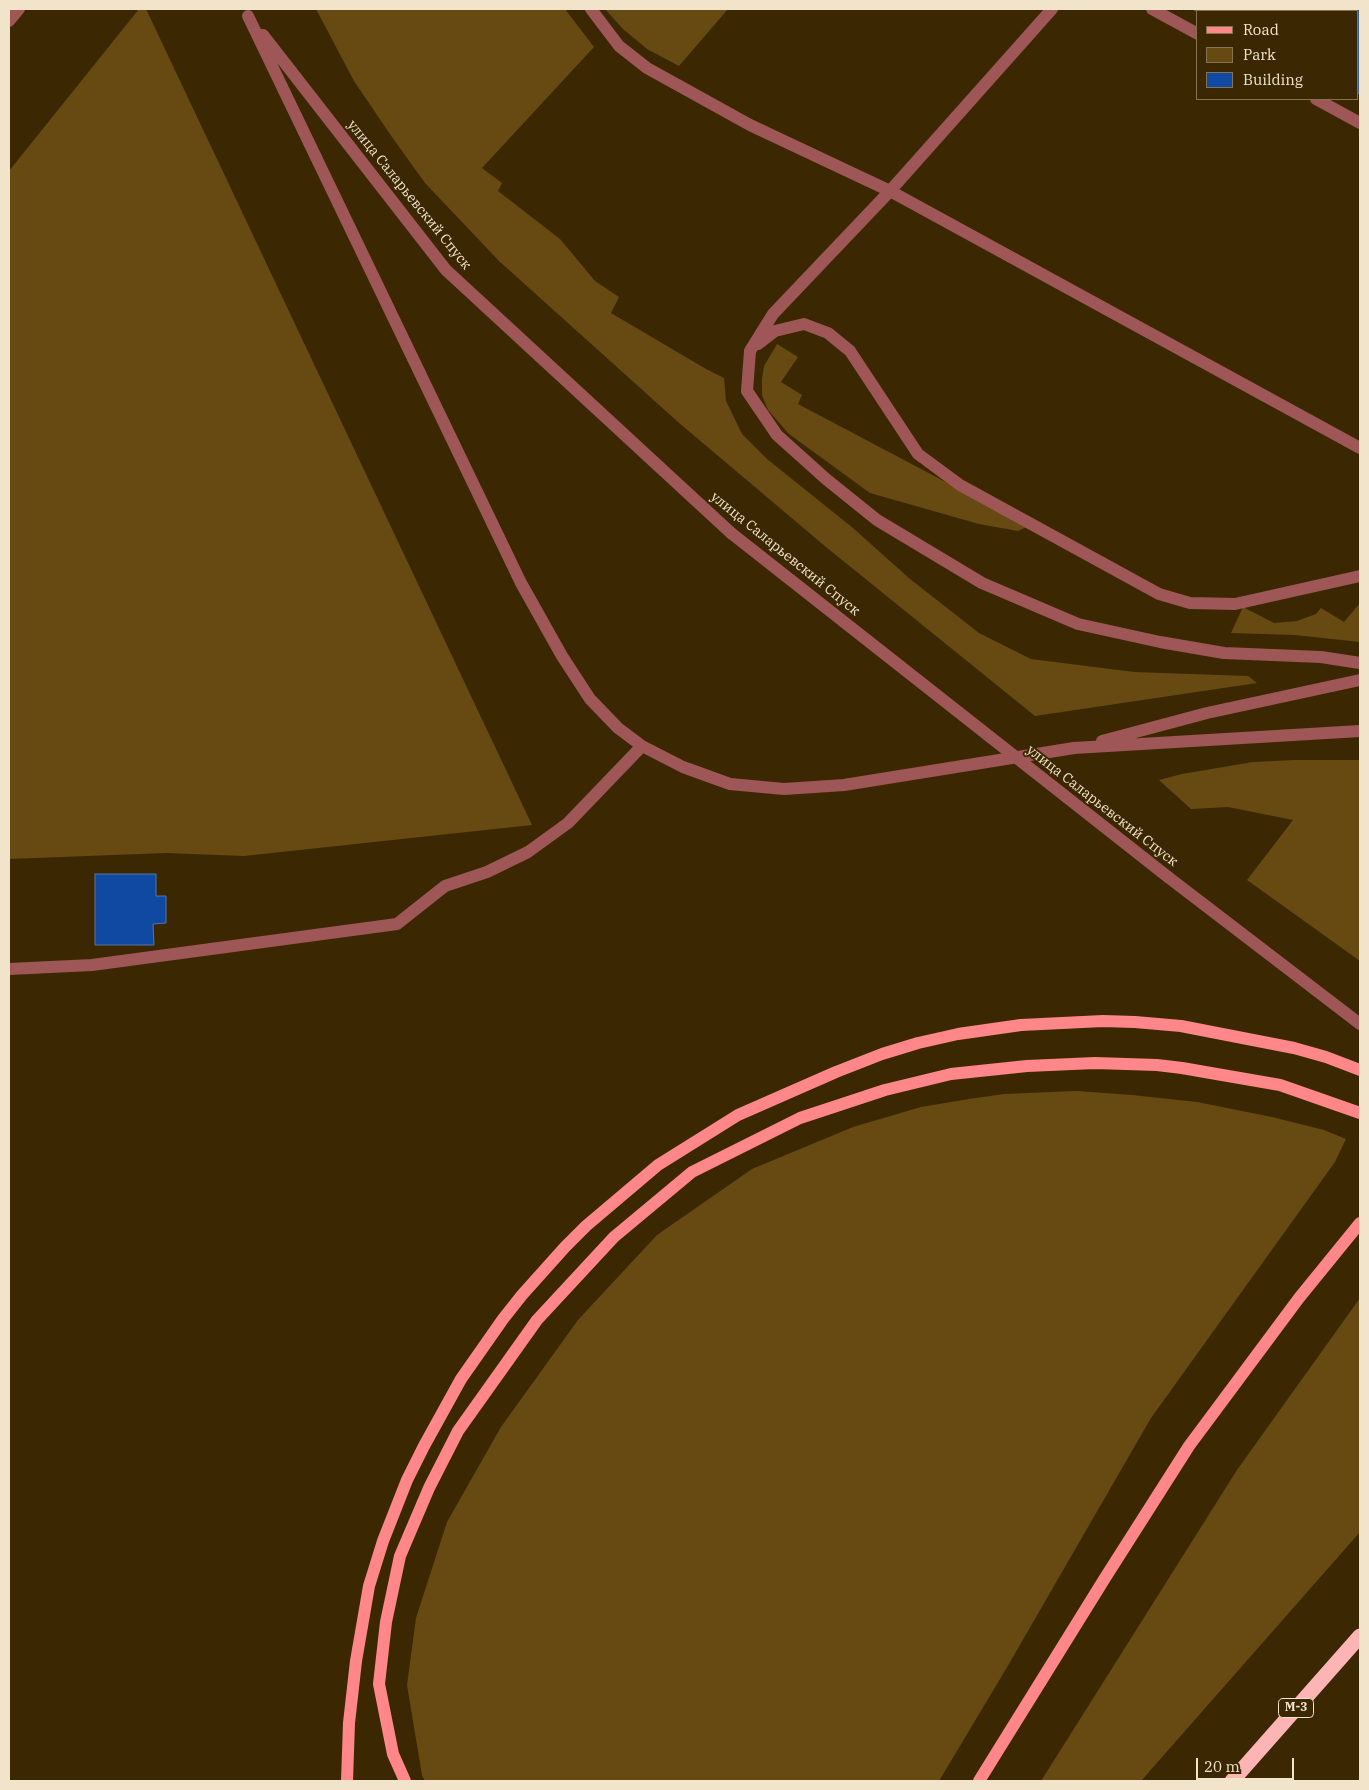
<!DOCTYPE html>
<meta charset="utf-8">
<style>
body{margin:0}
#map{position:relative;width:1369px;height:1790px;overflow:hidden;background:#3b2803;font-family:"IBM Plex Serif",serif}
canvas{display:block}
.frame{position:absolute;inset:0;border:10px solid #f2e3cb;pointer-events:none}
.legend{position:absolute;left:1196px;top:10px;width:162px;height:90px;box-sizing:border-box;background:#3b2803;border:1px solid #847353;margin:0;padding:6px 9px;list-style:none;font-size:15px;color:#f2e3cb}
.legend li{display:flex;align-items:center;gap:10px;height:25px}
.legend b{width:25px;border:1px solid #847353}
.scale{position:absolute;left:1196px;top:1758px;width:98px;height:22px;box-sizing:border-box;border:2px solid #f2e3cb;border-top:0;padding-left:6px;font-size:15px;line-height:18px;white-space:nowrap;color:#f2e3cb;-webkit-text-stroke:4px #3b2803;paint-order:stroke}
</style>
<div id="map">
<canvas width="1369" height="1790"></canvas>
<div class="frame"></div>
<ul class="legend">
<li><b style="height:6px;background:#ff878a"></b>Road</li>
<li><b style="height:14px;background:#674a12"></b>Park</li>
<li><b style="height:14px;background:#0f49a2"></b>Building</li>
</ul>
<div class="scale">20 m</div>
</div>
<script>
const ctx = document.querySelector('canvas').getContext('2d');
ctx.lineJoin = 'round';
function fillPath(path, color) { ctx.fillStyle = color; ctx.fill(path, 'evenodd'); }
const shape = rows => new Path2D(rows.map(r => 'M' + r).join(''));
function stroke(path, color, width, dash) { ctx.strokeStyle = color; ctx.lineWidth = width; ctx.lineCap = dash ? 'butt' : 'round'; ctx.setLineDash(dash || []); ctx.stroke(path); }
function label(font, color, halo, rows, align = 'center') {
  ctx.font = font + ' "IBM Plex Serif",serif'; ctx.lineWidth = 4; ctx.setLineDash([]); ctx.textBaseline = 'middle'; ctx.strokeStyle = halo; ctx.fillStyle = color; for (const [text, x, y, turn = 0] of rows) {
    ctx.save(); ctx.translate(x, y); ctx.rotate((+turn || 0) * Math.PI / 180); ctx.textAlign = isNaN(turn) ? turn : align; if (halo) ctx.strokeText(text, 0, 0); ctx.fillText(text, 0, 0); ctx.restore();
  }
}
const green = shape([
 [139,9,146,9,532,825,244,856,166,853,9,859,9,171],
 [316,9,565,9,594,47,482,168,502,183,498,191,560,239,595,281,619,297,611,313,706,369,724,378,726,401,742,434,767,459,853,528,910,579,979,633,1031,659,1134,672,1248,676,1257,683,1035,716,826,547,678,422,499,261,425,183,392,137,354,81],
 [605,9,728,9,679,66,647,49,623,29],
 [777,344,798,357,781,382,802,395,798,404,1029,526,1018,531,979,524,870,493,789,434,768,410,762,395,762,379,764,366],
 [1360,603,1360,642,1295,635,1231,633,1243,607,1274,623,1297,621,1316,614,1321,608,1344,622],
 [1295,760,1360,760,1360,961,1247,880,1293,820,1228,807,1191,809,1159,780,1182,774,1253,762],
 [1077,1091,1132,1095,1197,1102,1272,1117,1324,1130,1346,1139,1335,1162,1151,1418,1006,1669,939,1781,425,1781,422,1775,407,1685,416,1618,447,1522,501,1427,578,1320,657,1235,752,1169,853,1127,921,1107,969,1099,1004,1094],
 [1360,1298,1360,1532,1141,1781,1041,1781,1237,1470]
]);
const building = shape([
 [1192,9,1360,9,1360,95,1358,93,1358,11,1198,12,1192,9],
 [95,874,156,874,156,896,166,896,166,923,153,924,154,945,95,945,95,874]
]);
const minor = shape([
 [591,9,619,46,647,68,750,125,890,191,1360,448],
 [1052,9,890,191,773,314,750,351,747,391,777,435,826,479,877,520,982,583,1078,624,1160,642,1224,653,1321,657,1360,663],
 [1152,9,1198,34],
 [248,16,521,583,562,656,590,699,618,728,642,746,683,767,730,784,784,789,844,785,1074,748,1360,731],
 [9,21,19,9],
 [263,35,446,270,731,533],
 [1316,99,1360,123],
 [758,344,775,331,804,324,828,333,850,351,918,454,960,485,1159,594,1190,603,1235,604,1360,576],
 [1102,741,1207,713,1360,680],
 [1168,877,1360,1024],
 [9,969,92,965,397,924,445,886,487,872,528,852,568,823,642,746]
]);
const major = shape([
 [347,1781,349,1723,356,1661,369,1586,383,1541,407,1480,424,1446,461,1379,503,1319,522,1295,565,1247,586,1226,658,1165,738,1115,836,1072,882,1054,918,1043,958,1034,1021,1025,1103,1021,1135,1022,1181,1026,1294,1048,1326,1057,1360,1070],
 [405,1781,393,1754,379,1684,386,1622,400,1556,429,1488,458,1431,537,1320,614,1237,692,1172,800,1118,885,1090,951,1074,1027,1066,1095,1063,1157,1065,1182,1068,1280,1085,1360,1113],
 [979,1781,1105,1578,1189,1446,1299,1298,1360,1223]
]);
const highway = shape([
 [1232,1781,1360,1636]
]);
const minorBridge = shape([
 [731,533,1168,877]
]);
const shields = [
 [1296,1708,35]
];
const shieldNames = [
 ["М-3",1296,1708]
];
const streetNames = [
 ["улица Саларьевский Спуск",409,195,51],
 ["улица Саларьевский Спуск",785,554,39],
 ["улица Саларьевский Спуск",1102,806,38]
];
fillPath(green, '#674a12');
fillPath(building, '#0f49a2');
stroke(building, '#5a759e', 1);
stroke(minor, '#9f5657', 12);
stroke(major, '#ff878a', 12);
stroke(highway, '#fdb4b4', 15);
stroke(minorBridge, '#9f5657', 12);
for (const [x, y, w] of shields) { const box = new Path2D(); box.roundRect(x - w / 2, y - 9.5, w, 19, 4); ctx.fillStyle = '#3b2803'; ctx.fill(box); stroke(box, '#f2e3cb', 1); }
label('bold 12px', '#f2e3cb', null, shieldNames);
label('14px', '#f2e3cb', '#3b2803', streetNames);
</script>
